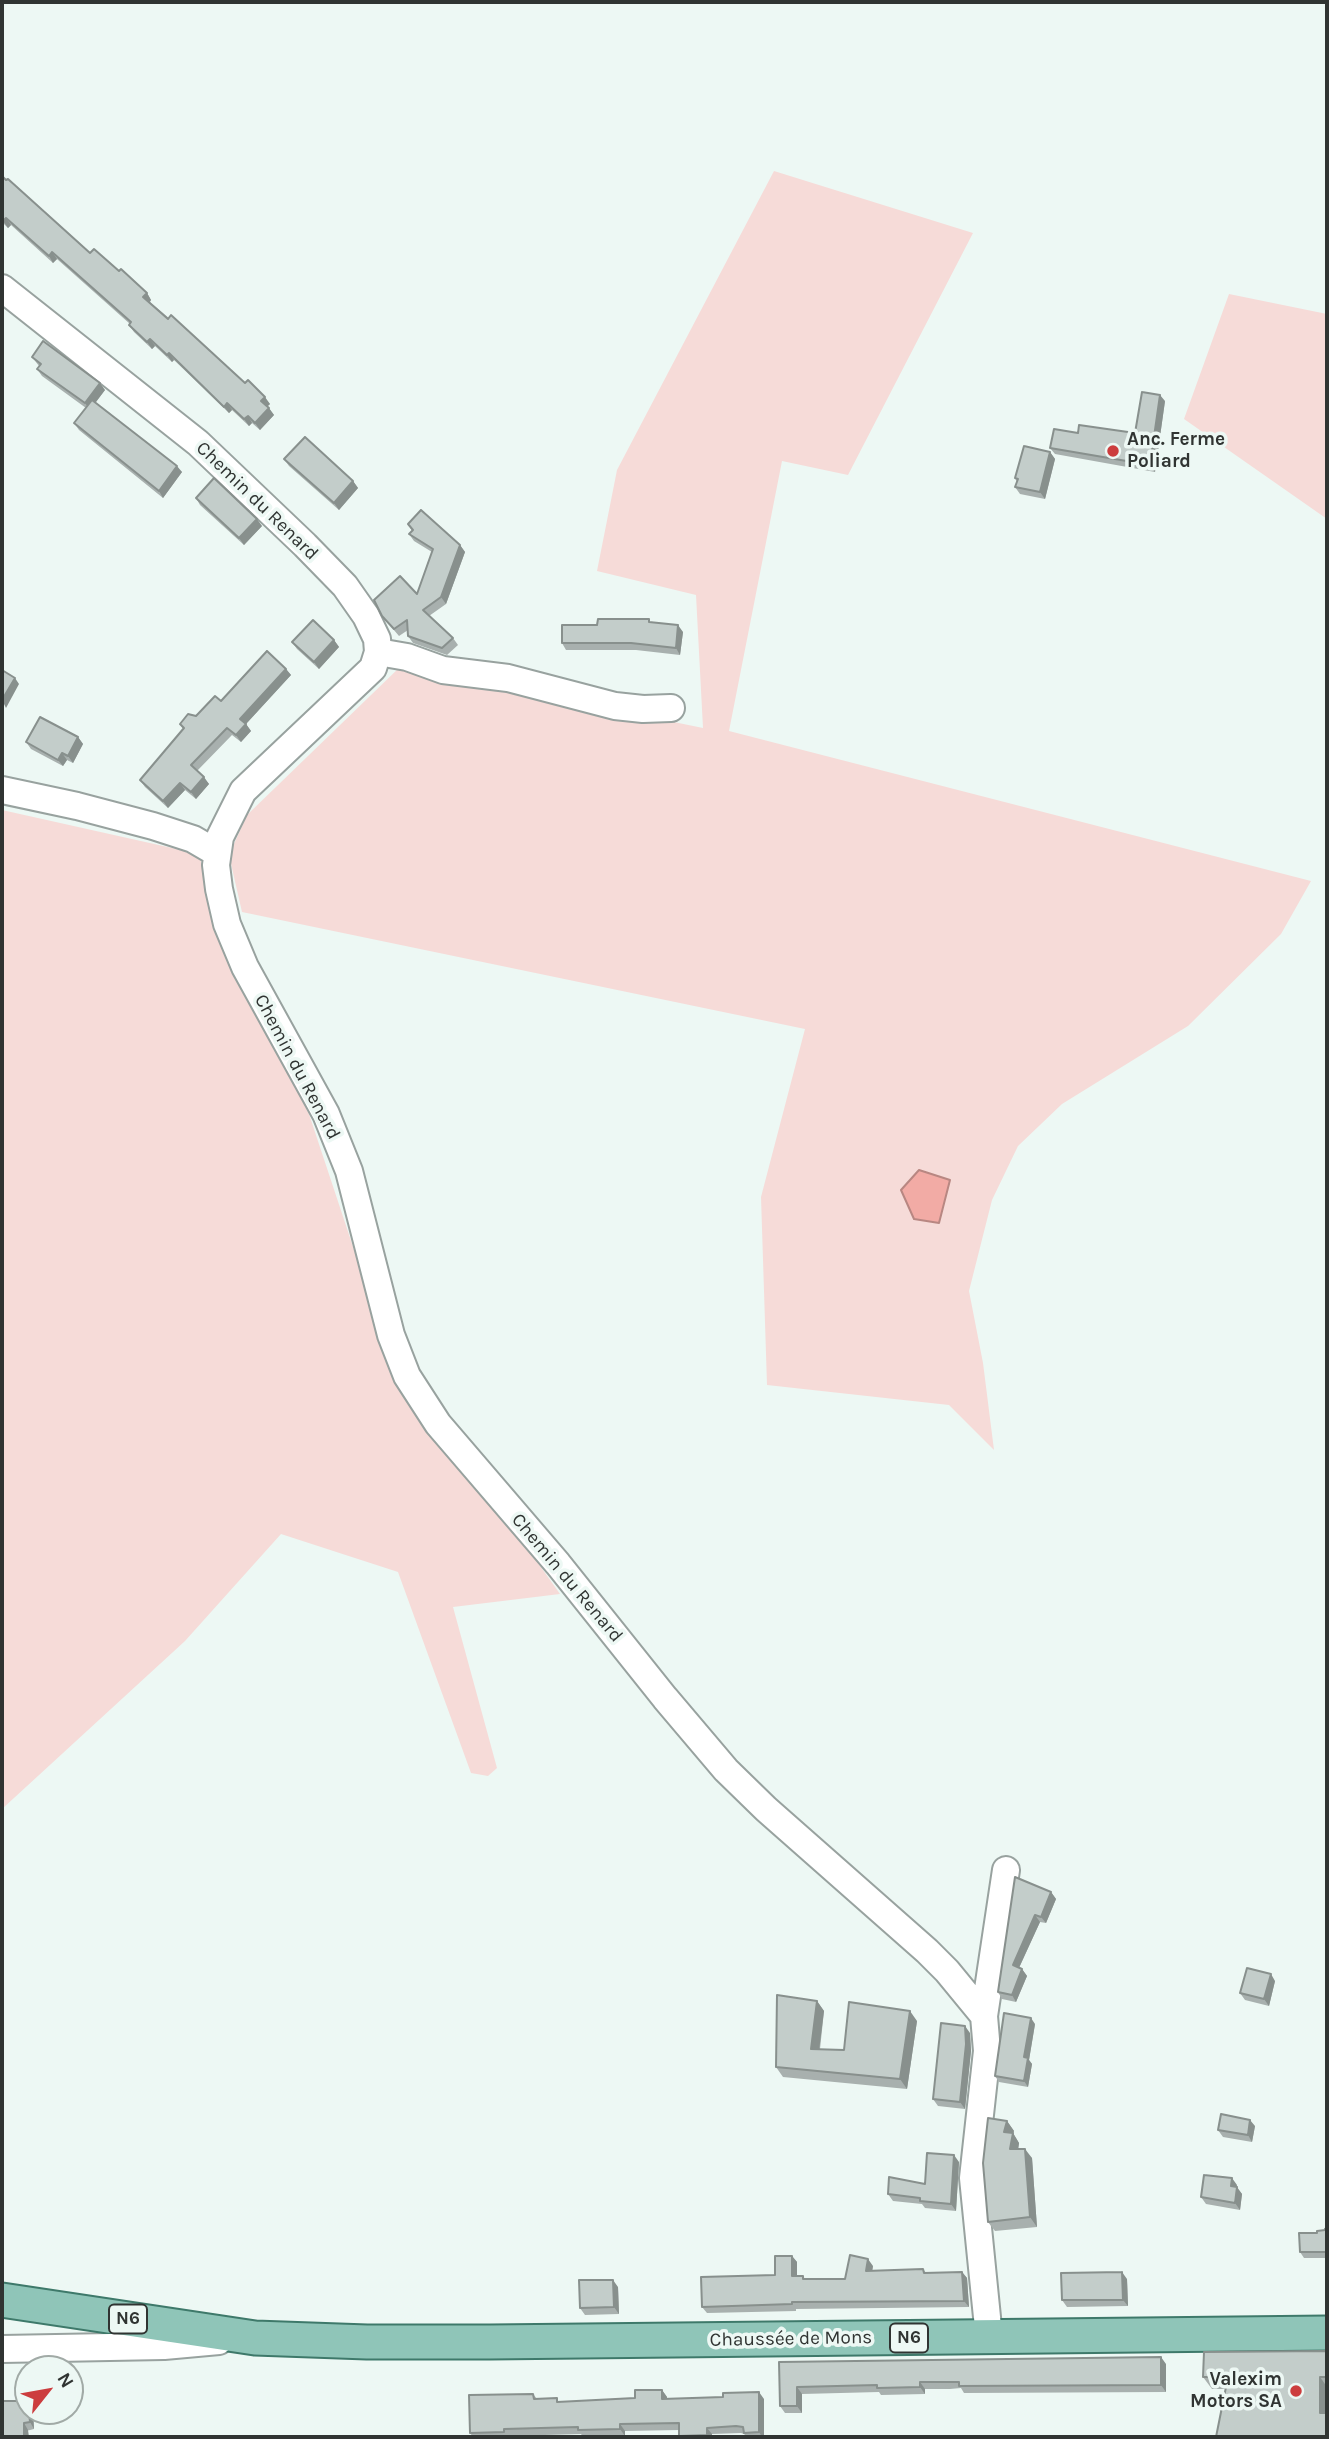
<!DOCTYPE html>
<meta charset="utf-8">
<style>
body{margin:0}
#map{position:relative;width:1329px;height:2439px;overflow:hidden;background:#edf8f4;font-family:Karla,sans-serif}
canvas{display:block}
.frame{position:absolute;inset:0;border:4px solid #303432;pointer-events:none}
.north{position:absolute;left:14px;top:2355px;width:70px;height:70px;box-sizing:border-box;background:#edf8f4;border:2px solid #a1aaa6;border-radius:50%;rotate:59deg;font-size:19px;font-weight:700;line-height:28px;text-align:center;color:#303432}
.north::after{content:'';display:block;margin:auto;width:24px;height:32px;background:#cc3d3e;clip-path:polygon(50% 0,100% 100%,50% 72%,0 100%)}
</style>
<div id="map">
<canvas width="1329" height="2439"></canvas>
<div class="frame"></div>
<div class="north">N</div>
</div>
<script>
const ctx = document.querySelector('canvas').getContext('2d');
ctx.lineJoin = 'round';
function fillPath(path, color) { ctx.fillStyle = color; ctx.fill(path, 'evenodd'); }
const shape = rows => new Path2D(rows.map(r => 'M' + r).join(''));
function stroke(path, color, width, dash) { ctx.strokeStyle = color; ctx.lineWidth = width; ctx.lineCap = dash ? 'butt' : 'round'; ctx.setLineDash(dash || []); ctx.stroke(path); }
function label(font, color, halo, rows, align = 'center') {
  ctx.font = font + ' Karla,sans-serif'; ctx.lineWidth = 7; ctx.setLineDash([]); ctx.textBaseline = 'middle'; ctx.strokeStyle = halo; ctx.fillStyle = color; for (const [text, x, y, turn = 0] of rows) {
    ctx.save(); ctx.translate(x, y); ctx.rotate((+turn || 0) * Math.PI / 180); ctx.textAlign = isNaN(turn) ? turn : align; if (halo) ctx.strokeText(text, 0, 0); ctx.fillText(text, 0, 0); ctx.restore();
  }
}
const green = shape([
 [774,171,973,233,848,475,782,461,729,731,1311,881,1281,934,1188,1026,1062,1104,1018,1146,992,1200,969,1291,983,1363,994,1450,949,1405,767,1385,761,1197,805,1029,242,912,229,855,247,815,401,666,703,728,696,595,597,571,617,470],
 [1229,294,1327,314,1327,519,1184,419],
 [2,810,199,854,222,944,309,1114,369,1295,428,1408,560,1594,453,1607,497,1768,488,1776,471,1773,398,1572,281,1534,185,1641,2,1809]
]);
const water = shape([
 [919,1170,950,1180,939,1223,914,1219,901,1190,919,1170]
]);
const minor = shape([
 [2,288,198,443,305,545,345,586,366,616,377,639,378,652,373,668,243,791,220,837,216,865,219,889,227,924,245,967,326,1114,349,1171,391,1335,407,1376,438,1424,558,1564,665,1698,726,1770,766,1809,927,1951,947,1971,984,2016],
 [378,652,407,657,443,670,508,678,615,706,643,709,671,708],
 [2,790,77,806,153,826,193,839,217,853],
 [989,2337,973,2178,987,2051,984,2016,1006,1870],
 [2,2349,164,2346,219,2341]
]);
const major = shape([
 [2,2300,255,2338,367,2342,490,2342,1327,2333]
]);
const wall = shape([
 [2,176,90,253,119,271,147,293,151,300,150,302,270,404,267,406,274,415,260,430,252,423,249,426,232,410,229,413,174,360,172,362,155,346,152,349,134,332,129,325,130,324,57,259,53,263,11,225,8,228,2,222],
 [32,357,105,390,95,403,182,472,163,498,79,430,74,423,86,408,42,376,37,369,39,366],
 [1165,401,1155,472,1055,454,1050,448,1078,433,1135,433],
 [1050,452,1055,459,1045,499,1020,494,1015,487,1017,482,1015,478],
 [284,459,353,481,358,488,339,510,289,466],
 [196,498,262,526,244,545,200,505],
 [408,524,460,545,465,552,446,604,429,616,453,638,458,645,447,655,413,643,408,636,408,630,399,636,382,616,417,594,432,552,414,541,409,534,412,531],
 [652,622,683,632,680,655,636,650,566,650,562,643,597,625],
 [334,640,339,647,319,669,297,649,292,642],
 [286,669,291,675,246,724,251,731,241,742,232,735,197,771,209,784,196,799,185,790,168,808,145,787,140,780,183,729,180,724,221,701],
 [78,737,83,744,73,763,67,760,63,766,31,749,26,742],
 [1015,1877,1051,1892,1056,1899,1046,1923,1040,1922,1019,1968,1022,1969,1027,1976,1016,2002,1002,1999,998,1992],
 [1275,1981,1269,2006,1245,2000,1240,1993],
 [817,2001,824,2011,820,2049,844,2050,917,2021,907,2089,783,2077,776,2067],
 [1035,2024,1029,2060,1032,2064,1028,2087,999,2082,995,2076],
 [970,2033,971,2051,965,2109,938,2106,933,2099],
 [1007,2121,1014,2131,1013,2133,1019,2143,1018,2149,1032,2158,1037,2227,995,2231,988,2222],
 [1255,2126,1252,2142,1223,2137,1218,2130],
 [959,2162,956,2211,925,2208,922,2204,893,2201,888,2194,925,2184],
 [1237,2185,1236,2187,1242,2194,1240,2210,1206,2204,1201,2197],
 [1327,2228,1327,2258,1304,2258,1300,2252,1317,2233],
 [792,2256,797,2262,797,2276,803,2276,805,2279,845,2279,873,2266,872,2271,923,2269,926,2273,962,2272,967,2278,969,2307,796,2309,796,2311,707,2313,702,2307,775,2275],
 [1127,2279,1128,2306,1067,2307,1062,2300],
 [618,2287,619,2314,585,2315,580,2308],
 [1327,2351,1327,2437,1226,2389,1212,2389,1203,2377],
 [779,2362,1166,2364,1166,2392,964,2393,961,2388,950,2389,925,2389,925,2394,881,2395,879,2392,802,2394,802,2413,785,2413,780,2406],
 [662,2390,667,2397,667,2399,764,2399,764,2437,747,2437,744,2434,741,2433,712,2434,712,2437,680,2437,679,2430,625,2431,625,2436,583,2437,581,2434,509,2436,509,2437,473,2437,470,2433,533,2394,537,2399,559,2402,635,2398],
 [28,2411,33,2411,34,2429,2,2437]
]);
const shadedWall = shape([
 [6,218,11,225,8,228,3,221],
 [52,252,57,259,53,263,49,256],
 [147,293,151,300,148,304,143,297],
 [150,339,155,346,152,349,147,342],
 [169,353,174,360,172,362,167,355],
 [100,383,105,390,90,410,85,403],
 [1160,395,1165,401,1155,472,1150,465],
 [265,397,270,404,266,408,261,401],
 [227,403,232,410,229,413,224,407],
 [269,408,274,415,260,430,255,423],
 [248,416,252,423,249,426,244,419],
 [1050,452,1055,459,1045,499,1040,492],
 [177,466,182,472,163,498,159,491],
 [353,481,358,488,339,510,334,503],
 [257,519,262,526,244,545,239,538],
 [460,545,465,552,446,604,441,597],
 [678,625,683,632,680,655,676,648],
 [334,640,339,647,319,669,314,662],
 [286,669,291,675,246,724,251,731,241,742,236,735,240,719],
 [15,678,19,684,6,708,2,700],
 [78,737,83,744,73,763,68,756],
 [62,753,67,760,63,766,58,760],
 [204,777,209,784,196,799,191,792],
 [180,783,185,790,168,808,163,801],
 [1051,1892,1056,1899,1046,1923,1041,1917],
 [1035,1915,1040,1922,1017,1972,1013,1965],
 [1022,1969,1027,1976,1016,2002,1012,1995],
 [1271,1974,1275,1981,1269,2006,1264,1999],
 [817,2001,824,2011,818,2059,811,2049],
 [910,2011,917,2021,907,2089,900,2079],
 [1031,2018,1035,2024,1029,2060,1032,2064,1028,2087,1024,2081,1024,2057],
 [965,2026,970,2033,971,2051,965,2109,960,2102],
 [1250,2120,1255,2126,1252,2142,1248,2135],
 [1007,2121,1014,2131,1013,2133,1019,2143,1017,2158,1010,2149,1004,2132],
 [1025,2149,1032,2158,1037,2227,1030,2217],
 [954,2155,959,2162,956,2211,951,2204],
 [1232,2178,1237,2185,1235,2193,1231,2186],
 [1237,2187,1242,2194,1240,2210,1235,2203],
 [792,2256,797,2262,797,2283,792,2276],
 [868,2259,873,2266,871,2278,866,2271],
 [962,2272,967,2278,969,2307,964,2301],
 [1122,2272,1127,2279,1128,2306,1123,2300],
 [613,2280,618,2287,619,2314,614,2307],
 [1161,2357,1166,2364,1166,2392,1161,2385],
 [1320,2377,1327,2387,1327,2423,1320,2413],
 [920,2382,925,2389,925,2394,920,2387],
 [797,2387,802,2394,802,2413,797,2406],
 [662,2390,667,2397,667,2406,662,2399],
 [759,2392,764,2399,764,2437,762,2437,759,2432],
 [29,2411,33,2411,34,2429,30,2422],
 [24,2423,28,2430,29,2437,24,2437],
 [620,2424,625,2431,625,2436,620,2429],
 [707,2428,712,2434,712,2437,709,2437,707,2435]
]);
const building = shape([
 [2,176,6,180,8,179,90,253,94,249,119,271,121,269,147,293,143,297,168,319,171,315,245,383,248,380,265,397,261,401,269,408,255,423,248,416,244,419,227,403,224,407,169,353,167,355,150,339,147,342,129,325,131,322,52,252,49,256,6,218,3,221,2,220,2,176],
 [43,341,100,383,85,403,37,369,41,364,32,357,43,341],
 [1142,392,1160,395,1150,465,1050,448,1054,429,1078,433,1079,425,1135,433,1142,392],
 [92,400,177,466,159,491,74,423,92,400],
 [305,437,353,481,334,503,284,459,305,437],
 [1024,446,1050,452,1040,492,1015,487,1018,479,1015,478,1024,446],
 [214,478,257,519,239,538,196,498,214,478],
 [421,510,460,545,441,597,423,610,453,638,442,648,408,636,407,620,394,629,382,616,374,600,400,576,417,594,433,549,409,534,413,530,408,524,421,510],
 [598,619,649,619,649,622,678,625,676,648,631,643,562,643,562,625,597,625,598,619],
 [313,620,334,640,314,662,292,642,313,620],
 [267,651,286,669,240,719,246,724,236,735,227,728,191,765,204,777,191,792,180,783,163,801,140,780,184,728,180,724,188,714,196,716,215,696,221,701,267,651],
 [2,670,15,678,2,700,2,670],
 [40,717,78,737,68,756,62,753,58,760,26,742,40,717],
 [1015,1877,1051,1892,1041,1917,1035,1915,1013,1965,1022,1969,1012,1995,998,1992,1015,1877],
 [1247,1968,1271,1974,1264,1999,1240,1993,1247,1968],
 [777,1995,817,2001,811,2049,844,2050,849,2002,910,2011,900,2079,776,2067,777,1995],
 [1004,2013,1031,2018,1024,2057,1028,2058,1024,2081,995,2076,1004,2013],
 [941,2023,965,2026,966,2044,960,2102,933,2099,941,2023],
 [1221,2114,1250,2120,1248,2135,1218,2130,1221,2114],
 [988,2118,1007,2121,1004,2132,1013,2133,1010,2149,1025,2149,1030,2217,988,2222,983,2163,988,2118],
 [927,2153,954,2155,951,2204,920,2201,920,2198,888,2194,889,2177,925,2184,927,2153],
 [1204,2175,1232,2178,1231,2186,1237,2187,1235,2203,1201,2197,1204,2175],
 [1327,2228,1327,2252,1300,2252,1299,2233,1317,2233,1317,2231,1325,2230,1325,2229,1327,2228],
 [850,2255,868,2259,866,2271,923,2269,924,2273,962,2272,964,2301,792,2302,792,2304,702,2307,701,2277,775,2275,775,2256,792,2256,792,2276,803,2276,803,2279,845,2279,850,2255],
 [1122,2272,1123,2300,1062,2300,1061,2273,1122,2272],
 [579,2280,613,2280,614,2307,580,2308,579,2280],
 [1327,2351,1327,2377,1320,2377,1320,2413,1327,2413,1327,2437,1216,2437,1228,2377,1203,2377,1204,2352,1327,2351],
 [1161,2357,1161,2385,959,2386,959,2382,920,2382,920,2387,877,2388,877,2385,797,2387,797,2406,780,2406,779,2362,1161,2357],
 [635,2390,662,2390,662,2399,723,2397,723,2393,759,2392,759,2432,744,2433,743,2427,736,2426,707,2428,707,2435,679,2436,679,2423,620,2424,620,2429,578,2430,578,2427,504,2429,504,2432,470,2433,469,2395,533,2394,534,2399,557,2398,557,2402,635,2398,635,2390],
 [2,2401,28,2401,30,2422,24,2423,24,2437,2,2437,2,2401]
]);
const markers = [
 [1113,451,7,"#cc3d3e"],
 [1296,2391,7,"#cc3d3e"]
];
const shields = [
 [128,2319,38],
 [909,2338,38]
];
const shieldNames = [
 ["N6",128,2319],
 ["N6",909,2338]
];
const poiNames = [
 ["Anc. Ferme",1127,440],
 ["Poliard",1127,462],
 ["Valexim",1282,2380,"right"],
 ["Motors SA",1282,2402,"right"]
];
const streetNames = [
 ["Chemin du Renard",257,501,44],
 ["Chemin du Renard",297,1067,62],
 ["Chemin du Renard",567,1578,50],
 ["Chaussée de Mons",791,2339,-1]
];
fillPath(green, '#f6dbd8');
fillPath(water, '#f2aba5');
stroke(water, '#b88782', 2);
stroke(minor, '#98a29f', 30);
stroke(major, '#3e796a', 37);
stroke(minor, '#fff', 26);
stroke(major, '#8fc5b8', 33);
fillPath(wall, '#a8b0ae');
fillPath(shadedWall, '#88908d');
fillPath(building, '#c3cdca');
stroke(building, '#88908d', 2);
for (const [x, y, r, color] of markers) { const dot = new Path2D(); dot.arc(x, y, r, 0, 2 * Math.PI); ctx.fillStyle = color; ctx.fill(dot); stroke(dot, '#edf8f4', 2.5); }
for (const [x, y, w] of shields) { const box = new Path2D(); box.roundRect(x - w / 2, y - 14.5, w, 29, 5); ctx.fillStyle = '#edf8f4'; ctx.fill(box); stroke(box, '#303432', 2); }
label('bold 18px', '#303432', null, shieldNames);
label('bold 19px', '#303432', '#edf8f4', poiNames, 'left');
label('19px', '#303432', '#edf8f4', streetNames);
</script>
